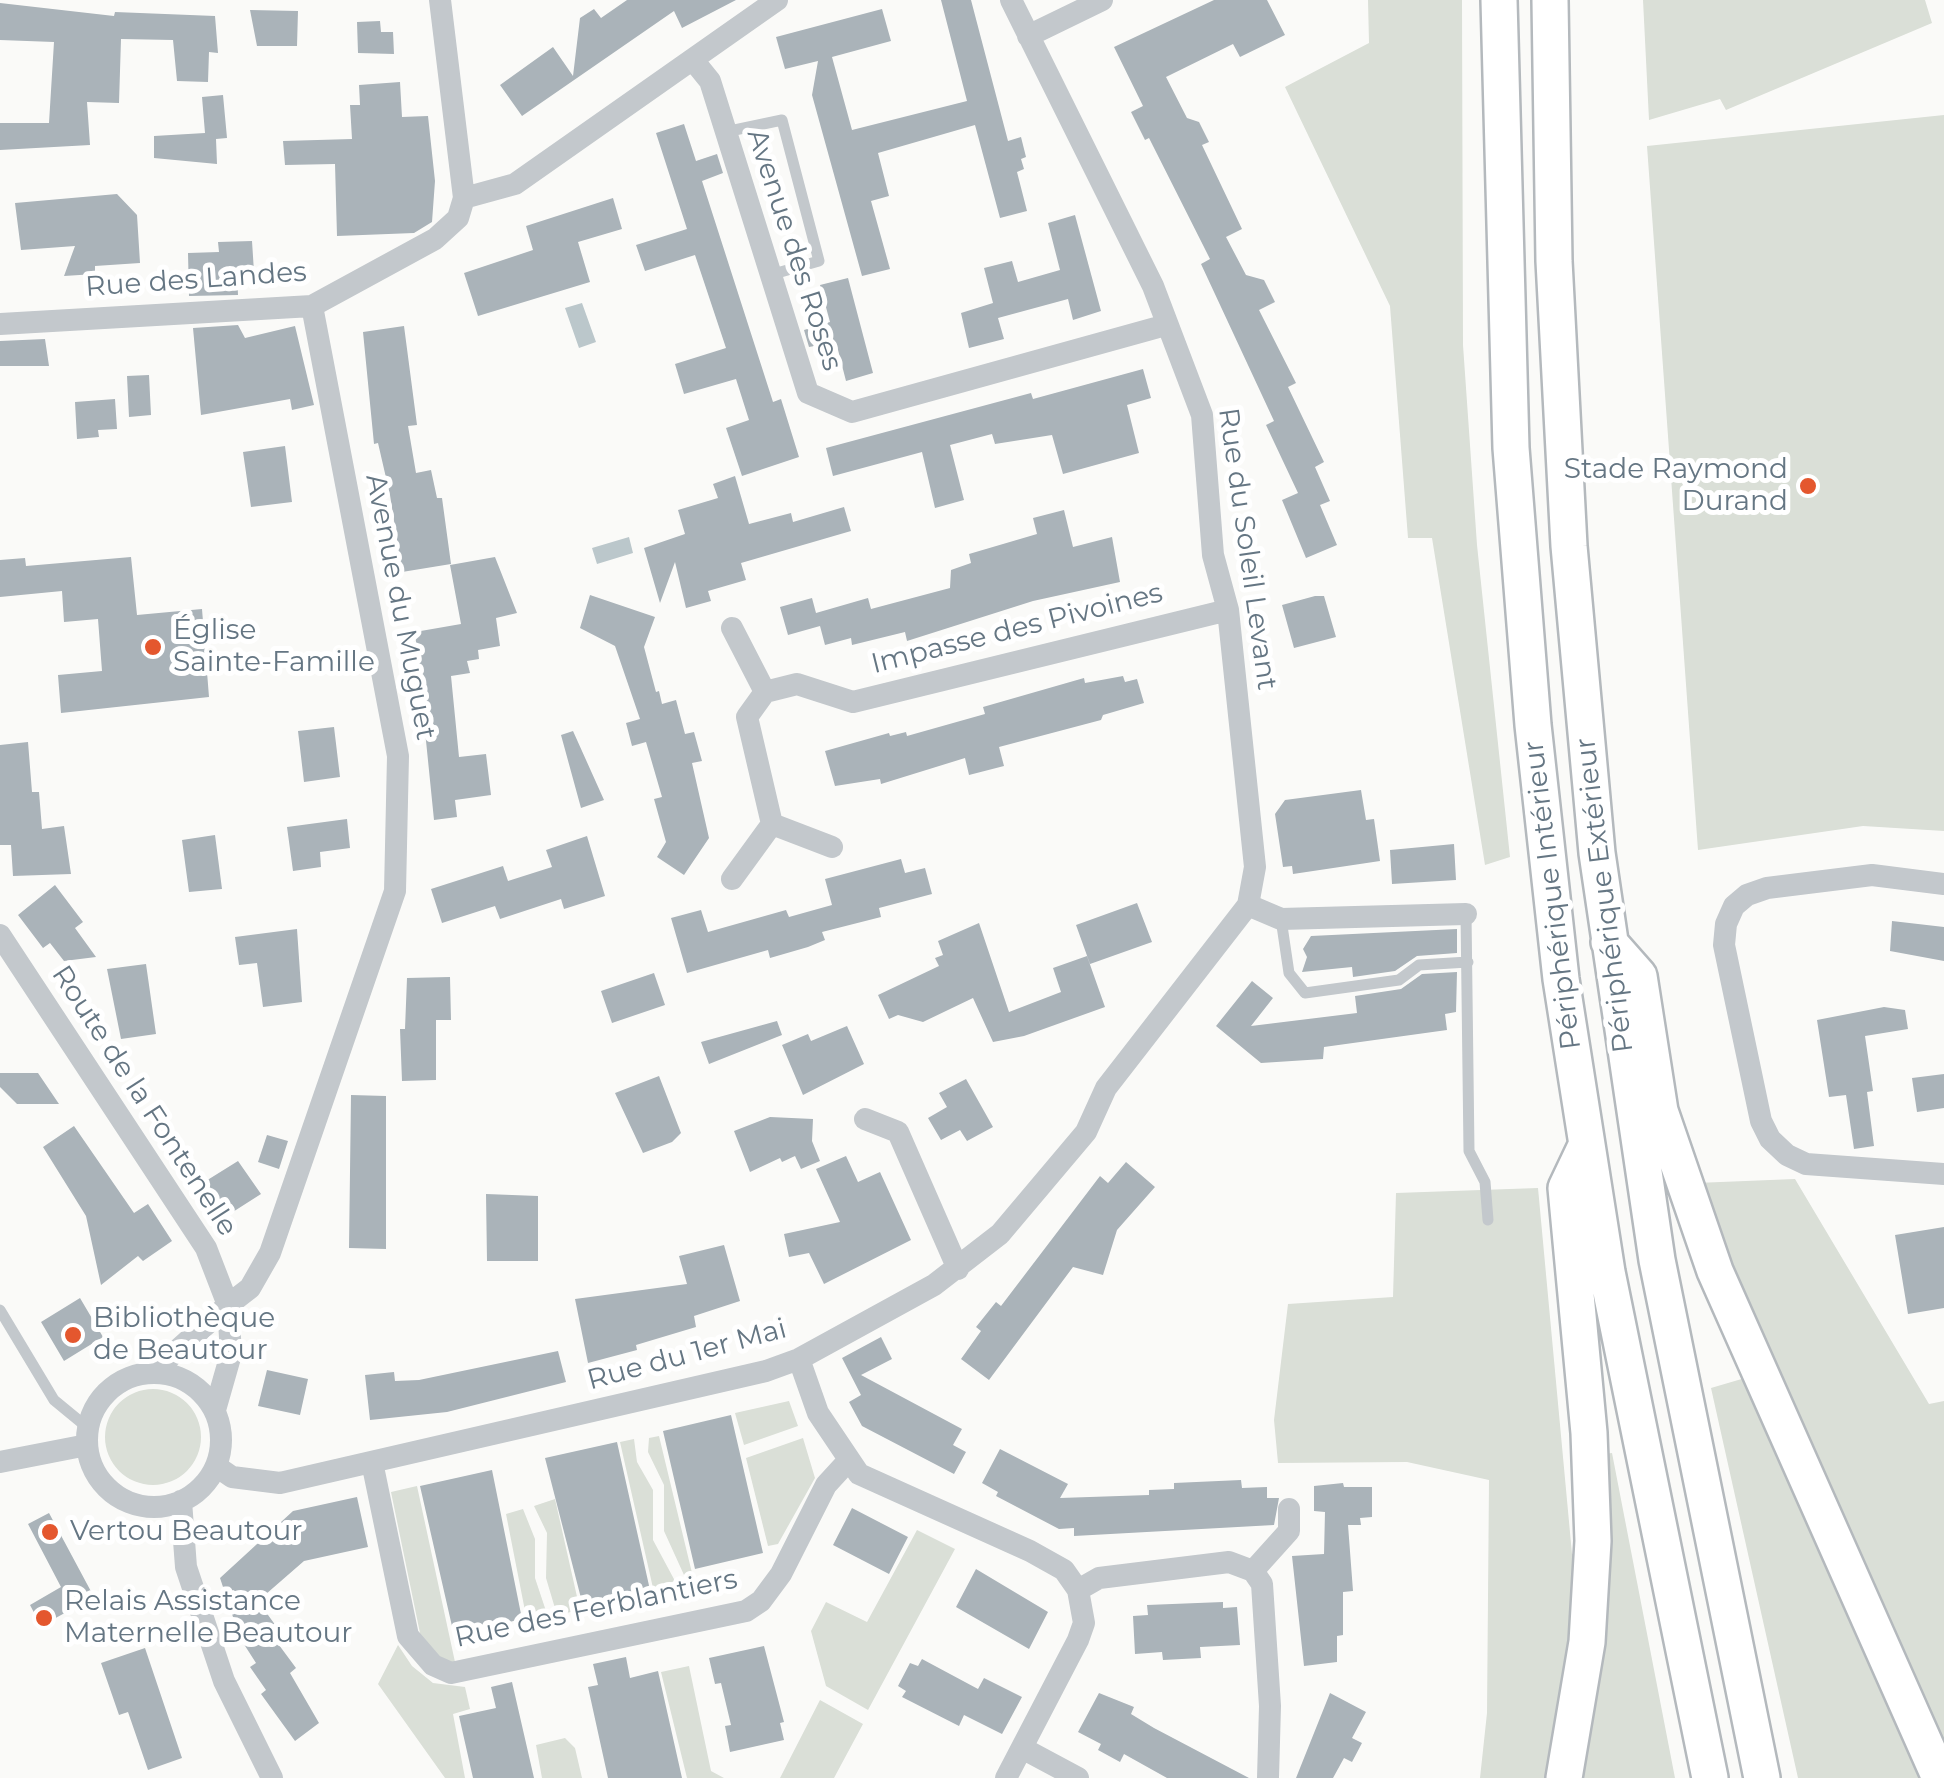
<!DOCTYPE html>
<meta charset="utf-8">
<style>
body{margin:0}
canvas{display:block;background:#fafaf8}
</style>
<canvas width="1944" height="1778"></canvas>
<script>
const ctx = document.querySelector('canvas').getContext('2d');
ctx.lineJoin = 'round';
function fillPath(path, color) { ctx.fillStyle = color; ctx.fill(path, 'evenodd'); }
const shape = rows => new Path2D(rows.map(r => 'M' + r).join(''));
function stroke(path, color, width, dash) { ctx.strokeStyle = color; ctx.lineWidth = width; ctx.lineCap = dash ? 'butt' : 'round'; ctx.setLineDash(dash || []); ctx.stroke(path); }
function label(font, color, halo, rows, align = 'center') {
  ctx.font = font + ' Montserrat,sans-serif'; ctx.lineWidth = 10; ctx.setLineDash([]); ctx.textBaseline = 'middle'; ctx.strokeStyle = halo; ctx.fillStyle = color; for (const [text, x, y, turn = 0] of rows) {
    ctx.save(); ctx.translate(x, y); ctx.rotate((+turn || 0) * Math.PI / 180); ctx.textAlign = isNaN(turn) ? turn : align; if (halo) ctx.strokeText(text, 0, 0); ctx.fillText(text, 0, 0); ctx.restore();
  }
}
const green = shape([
 [1368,0,1462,0,1463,345,1477,545,1510,857,1485,865,1432,538,1408,538,1390,306,1285,87,1369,43],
 [1643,0,1925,0,1932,23,1726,110,1720,99,1649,120],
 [1944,115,1944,831,1863,826,1698,850,1647,146],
 [1795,1179,1929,1404,1944,1401,1944,1743,1928,1715,1897,1728,1920,1778,1798,1778,1711,1388,1779,1368,1696,1183],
 [1538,1188,1572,1554,1610,1557,1603,1454,1612,1453,1675,1778,1480,1778,1487,1713,1489,1480,1407,1462,1278,1463,1274,1420,1288,1304,1393,1297,1396,1193],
 '105 1437a48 48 0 1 1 96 0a48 48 0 1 1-96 0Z',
 [789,1401,798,1426,744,1445,735,1413],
 [659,1436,692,1573,684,1575,664,1531,664,1485,648,1452,649,1438],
 [803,1438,815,1478,778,1544,768,1546,746,1458],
 [634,1439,637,1462,653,1490,653,1540,675,1581,653,1588,620,1442],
 [417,1486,455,1662,440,1663,421,1638,391,1492],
 [555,1499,580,1610,557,1615,546,1578,547,1533,534,1506],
 [523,1509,535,1539,535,1578,548,1617,527,1621,506,1514],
 [917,1530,955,1549,868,1710,826,1686,811,1631,826,1602,867,1622],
 [398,1645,412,1666,433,1683,465,1687,470,1709,453,1714,465,1778,445,1778,378,1684],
 [689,1666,711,1771,724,1778,687,1778,661,1672],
 [820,1700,863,1724,834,1778,780,1778],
 [565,1738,575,1748,582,1778,542,1778,536,1745]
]);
const water = shape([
 [582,303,596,342,579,348,565,308],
 [629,537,633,553,597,564,592,548]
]);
const building = shape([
 [627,0,736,0,682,28,674,11,522,116,500,85,553,47,573,76,580,18,594,9,601,18],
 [941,0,971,0,1008,141,1021,137,1026,157,1021,159,1024,169,1017,172,1027,211,1000,218,975,125,878,153,889,196,871,201,890,269,862,276,812,95,818,61,785,69,776,37,882,9,891,41,832,57,852,130,967,101],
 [1214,0,1267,0,1285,35,1240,57,1233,44,1166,77,1187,118,1199,122,1209,142,1202,145,1242,229,1226,237,1246,275,1264,280,1275,302,1259,310,1296,383,1288,387,1324,462,1315,467,1330,501,1320,505,1337,545,1306,558,1282,500,1298,493,1266,425,1274,421,1201,264,1210,259,1149,138,1145,140,1131,112,1143,106,1114,47],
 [0,3,114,16,115,12,215,16,218,53,209,52,208,82,177,81,173,40,121,39,119,103,87,102,90,145,0,150,0,123,49,123,54,42,0,40],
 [250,10,298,11,297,46,257,46],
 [380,21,381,32,393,32,394,54,358,53,357,22],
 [400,82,402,117,428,116,435,181,432,222,414,233,337,236,335,164,285,165,283,141,352,139,350,105,360,105,359,85],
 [223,95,227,138,216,139,217,164,154,158,154,136,205,133,202,97],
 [684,124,696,161,717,154,723,173,702,181,773,402,781,399,799,457,742,476,726,428,749,420,736,379,684,394,675,364,726,348,695,255,645,271,636,245,687,229,656,133],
 [117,194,137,215,140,263,95,266,95,274,64,276,75,246,21,250,15,203],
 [613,198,622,229,578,242,590,282,478,316,464,273,533,250,526,226],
 [1075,215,1101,311,1073,320,1068,299,998,318,1004,339,969,348,961,313,993,303,984,268,1012,261,1018,282,1060,270,1048,223],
 [252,241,254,272,237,273,238,295,189,296,188,253,219,252,218,242],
 [848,278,873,373,846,381,836,342,809,347,804,330,830,322,820,285],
 [238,325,245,338,295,326,314,405,292,410,290,399,201,415,193,328],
 [404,326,417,425,408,426,416,473,431,470,437,498,442,498,451,564,402,572,390,495,378,443,374,444,363,332],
 [45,339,49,366,0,366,0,341],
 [1143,369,1151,398,1127,405,1139,453,1063,474,1052,435,995,444,992,434,950,445,964,500,935,508,922,452,833,476,826,448,1031,393,1033,399],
 [149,375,151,415,129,417,127,376],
 [115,399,117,429,98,430,99,437,77,439,75,402],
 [285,446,292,502,251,507,243,452],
 [735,476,749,524,791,513,793,522,844,507,851,531,741,563,746,580,708,591,711,601,686,608,675,562,660,603,644,548,685,534,678,510,718,498,713,484],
 [1064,510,1073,547,1112,537,1120,582,1033,601,907,641,905,632,852,645,851,638,825,645,820,626,788,635,780,607,812,598,816,613,868,598,871,609,950,588,951,570,971,563,969,554,1037,534,1033,518],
 [131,557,137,615,202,609,209,697,61,713,58,675,102,671,98,619,64,622,62,591,0,597,0,560,25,558,26,566],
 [495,557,517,613,496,618,500,646,478,650,479,659,467,661,470,673,451,676,459,757,486,754,491,795,455,800,457,817,434,820,415,632,461,624,450,565],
 [590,595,655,617,644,647,656,692,659,691,662,704,676,700,685,734,694,732,702,761,692,763,709,838,684,875,657,857,666,842,654,799,662,797,646,742,632,746,626,723,640,719,615,646,580,628],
 [1315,596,1324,596,1336,637,1294,648,1282,605],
 [1123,676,1125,682,1137,679,1144,703,1103,715,1101,720,999,747,1004,766,969,775,965,758,881,784,880,779,835,786,825,751,889,733,890,736,906,732,907,736,985,714,983,707,1084,678,1085,683],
 [334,727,340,777,304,782,298,731],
 [573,731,604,800,581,808,561,735],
 [28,742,32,792,39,792,42,829,64,826,71,874,13,876,11,845,0,845,0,745],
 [1361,790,1366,820,1374,819,1380,861,1293,874,1292,866,1283,867,1275,814,1285,800],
 [347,819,350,848,320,852,321,867,293,871,287,827],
 [215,835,222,889,189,892,182,840],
 [587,836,605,896,564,909,561,899,500,919,495,906,442,923,431,889,503,866,508,881,552,867,546,850],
 [1454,844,1456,880,1392,884,1390,850],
 [901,859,905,873,925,868,932,894,879,908,881,917,822,932,825,940,808,947,770,958,768,950,687,973,671,918,701,910,708,932,786,910,789,917,832,905,825,879],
 [55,885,83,922,75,928,96,957,64,961,50,943,43,948,18,915],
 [1137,903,1152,942,1090,964,1076,925],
 [1892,921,1944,927,1944,961,1890,951],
 [979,923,1009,1012,1061,992,1053,968,1087,956,1105,1007,1024,1036,993,1042,973,998,923,1022,898,1015,889,1019,878,995,939,966,935,958,943,955,938,941],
 [297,929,302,1002,263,1007,257,963,239,965,235,937],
 [1457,929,1457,953,1417,956,1395,971,1353,977,1352,967,1302,972,1307,957,1303,949,1311,936],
 [146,964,156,1034,121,1039,107,969],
 [1457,972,1456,1012,1445,1014,1447,1030,1324,1047,1323,1059,1261,1063,1216,1026,1252,981,1273,998,1251,1026,1357,1013,1355,996,1401,989,1422,974],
 [654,973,665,1005,612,1023,601,991],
 [450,977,451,1020,436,1020,436,1080,402,1081,400,1029,405,1029,407,978],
 [1884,1007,1905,1010,1908,1029,1865,1036,1873,1091,1867,1092,1874,1146,1854,1149,1846,1095,1829,1097,1817,1020],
 [777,1021,782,1035,709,1064,701,1042],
 [847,1026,864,1064,803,1095,782,1045,808,1034,811,1041],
 [0,1073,38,1073,59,1104,17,1104,0,1087],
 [1944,1074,1944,1108,1917,1112,1912,1078],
 [659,1076,681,1133,672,1142,643,1153,615,1093],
 [966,1079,993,1127,967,1141,960,1130,941,1140,928,1118,947,1107,939,1093],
 [351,1095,386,1096,386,1249,349,1248],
 [770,1117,813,1119,812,1141,820,1161,801,1169,795,1156,782,1162,780,1158,750,1172,734,1131],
 [74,1126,134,1213,148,1204,172,1241,143,1261,138,1256,101,1285,86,1216,43,1147],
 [267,1135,288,1141,279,1169,258,1162],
 [846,1156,858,1182,880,1172,911,1240,824,1284,809,1253,789,1257,784,1234,840,1222,816,1169],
 [238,1161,261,1194,214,1224,193,1189],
 [1126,1162,1155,1187,1117,1230,1103,1275,1073,1267,989,1380,961,1359,981,1331,976,1327,996,1302,1001,1306,1100,1176,1108,1183],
 [486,1194,538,1196,538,1261,487,1261],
 [1944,1227,1944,1308,1908,1314,1895,1235],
 [724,1245,740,1301,694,1316,696,1327,636,1345,637,1350,588,1363,575,1299,687,1284,679,1256],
 [80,1298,103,1337,64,1361,41,1322],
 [881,1337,892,1359,861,1375,962,1429,953,1445,966,1452,954,1474,862,1426,849,1402,861,1395,842,1358],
 [558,1351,566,1382,447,1412,370,1420,365,1375,394,1372,395,1381,419,1380],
 [267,1370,308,1379,300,1415,258,1406],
 [731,1415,763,1553,695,1569,663,1431],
 [617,1442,650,1590,583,1606,545,1458],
 [1000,1449,1068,1484,1060,1498,1149,1495,1149,1490,1174,1489,1174,1483,1241,1480,1242,1488,1267,1487,1267,1498,1279,1498,1274,1525,1074,1536,1074,1528,1059,1529,996,1496,998,1492,982,1483],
 [492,1470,522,1619,454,1635,420,1486],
 [1343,1483,1344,1487,1372,1487,1372,1517,1360,1518,1361,1525,1348,1525,1353,1591,1343,1592,1343,1635,1337,1636,1337,1662,1304,1666,1292,1556,1324,1554,1325,1512,1314,1511,1314,1486],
 [357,1497,368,1547,304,1561,258,1601,286,1640,279,1645,296,1668,290,1673,319,1723,295,1741,261,1694,266,1690,250,1667,256,1663,240,1638,220,1578,293,1511],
 [852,1508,908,1537,889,1574,833,1545],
 [49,1513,94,1597,41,1626,30,1605,61,1587,28,1524],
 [976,1569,1048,1612,1029,1649,956,1607],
 [1223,1602,1223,1608,1237,1607,1240,1645,1200,1647,1201,1658,1163,1660,1162,1652,1135,1654,1133,1616,1148,1615,1147,1605],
 [764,1646,784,1722,780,1723,784,1740,730,1752,725,1726,731,1725,721,1683,715,1684,709,1658],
 [145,1648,182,1758,148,1770,128,1712,119,1715,101,1663],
 [626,1657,630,1678,658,1671,682,1778,608,1778,588,1687,598,1685,593,1664],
 [922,1659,978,1689,984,1678,1022,1697,1002,1734,964,1715,959,1726,902,1697,906,1691,898,1686,910,1663,918,1666],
 [512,1682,534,1778,473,1778,459,1716,496,1708,491,1687],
 [1099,1693,1134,1707,1131,1714,1154,1728,1249,1778,1167,1778,1124,1754,1120,1762,1098,1750,1101,1744,1078,1732],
 [1330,1693,1366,1712,1352,1738,1362,1743,1352,1762,1344,1758,1333,1778,1296,1778]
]);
const service = shape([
 [725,132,782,120,819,261,770,275],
 [1466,914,1469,1151,1485,1182,1488,1220],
 [1281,919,1289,973,1305,993,1399,980,1419,965,1468,962],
 [0,1310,54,1400,88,1428]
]);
const minor = shape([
 [440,0,464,198],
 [1011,0,1153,286,1202,415,1213,555,1228,610,1255,867,1248,905],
 [1028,36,1102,0],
 [693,60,710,81,808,393,852,412,1166,325],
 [0,324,312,306,435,239,458,218,464,198,515,184,777,0],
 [732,628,765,692],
 [832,847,772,824,747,717,765,692,797,684,853,702,1228,610],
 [732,879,772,824],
 [1944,884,1872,875,1767,888,1747,895,1734,906,1726,924,1724,945,1761,1121,1770,1139,1787,1155,1806,1164,1944,1174],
 [0,935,206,1248,228,1305,250,1288,270,1253,395,891,398,756,312,306],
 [865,1119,898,1132,958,1269],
 [799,1359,818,1413,859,1474,1030,1551,1064,1570,1078,1590,1084,1623,1078,1640,1006,1778],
 [153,1372,228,1305,231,1354,215,1410],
 '87 1440a67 67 0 1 1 134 0a67 67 0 1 1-134 0Z',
 [0,1462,87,1445],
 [372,1462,408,1636,433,1665,451,1673,746,1611,761,1601,781,1574,826,1485,848,1461],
 [216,1466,232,1477,280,1483,766,1371,799,1359,934,1285,1000,1234,1086,1132,1106,1088,1248,905,1281,919,1466,914],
 [181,1501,186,1567,224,1681,272,1778],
 [1253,1571,1289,1531,1289,1509],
 [1078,1590,1099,1578,1229,1562,1253,1571,1262,1584,1270,1706,1268,1778],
 [1022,1748,1078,1778]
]);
const trunk = shape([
 [1499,0,1511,448,1533,725,1561,979,1607,1272,1710,1778],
 [1550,0,1554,261,1569,546,1597,853,1657,1260,1762,1778],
 [1609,942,1639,976,1660,1111,1715,1271,1940,1778],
 [1564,1778,1587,1642,1593,1541,1589,1433,1566,1188,1585,1148]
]);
const markers = [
 [1808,486,10,"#e4572e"],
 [153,647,10,"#e4572e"],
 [73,1335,10,"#e4572e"],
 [50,1532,10,"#e4572e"],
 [44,1618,10,"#e4572e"]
];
const streetNames = [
 ["Avenue des Roses",794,250,72],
 ["Rue des Landes",196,280,-4],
 ["Rue du Soleil Levant",1247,549,82],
 ["Avenue du Muguet",400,607,79],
 ["Impasse des Pivoines",1017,629,-14],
 ["Périphérique Intérieur",1553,895,-97],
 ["Périphérique Extérieur",1605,895,-97],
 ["Route de la Fontenelle",144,1101,57],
 ["Rue du 1er Mai",687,1355,-15],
 ["Rue des Ferblantiers",596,1609,-12]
];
const poiNames = [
 ["Stade Raymond",1788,470,"right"],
 ["Durand",1788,502,"right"],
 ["Église",173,631],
 ["Sainte-Famille",173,663],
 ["Bibliothèque",93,1319],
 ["de Beautour",93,1351],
 ["Vertou Beautour",70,1532],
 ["Relais Assistance",64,1602],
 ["Maternelle Beautour",64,1634]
];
fillPath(green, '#dadfd7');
fillPath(water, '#bbc7cb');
fillPath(building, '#aab3b9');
stroke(trunk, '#b4b9bd', 40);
stroke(service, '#c3c8cc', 11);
stroke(minor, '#c3c8cc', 22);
stroke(trunk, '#fff', 35);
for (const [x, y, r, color] of markers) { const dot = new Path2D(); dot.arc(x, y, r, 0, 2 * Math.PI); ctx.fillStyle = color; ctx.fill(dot); stroke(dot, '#fff', 4); }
label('28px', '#657683', '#fff', streetNames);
label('28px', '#657683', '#fff', poiNames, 'left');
</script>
